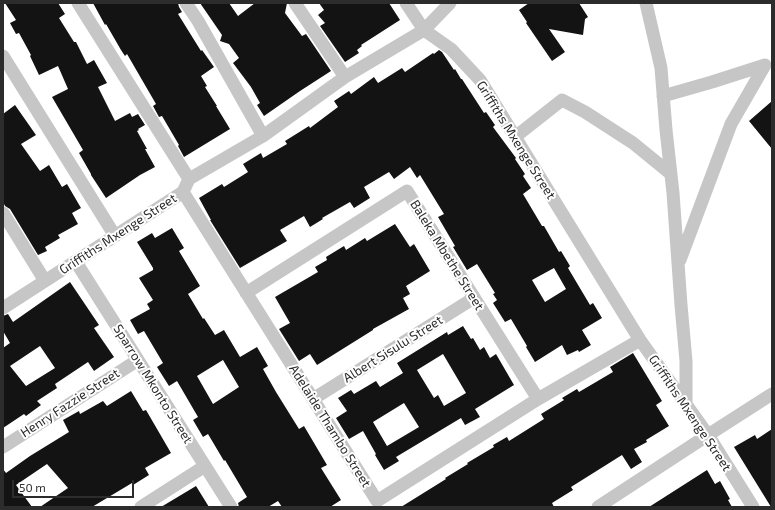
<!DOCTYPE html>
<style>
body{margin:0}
#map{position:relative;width:775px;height:510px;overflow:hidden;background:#fff;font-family:"Exo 2",sans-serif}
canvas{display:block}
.frame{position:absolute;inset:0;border:4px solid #2c2c2c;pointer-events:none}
.scale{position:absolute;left:12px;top:480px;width:122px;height:18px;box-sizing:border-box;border:2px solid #2c2c2c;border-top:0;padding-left:5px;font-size:12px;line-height:14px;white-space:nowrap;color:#2c2c2c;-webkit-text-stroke:3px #fff;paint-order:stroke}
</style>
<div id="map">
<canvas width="775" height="510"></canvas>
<div class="frame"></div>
<div class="scale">50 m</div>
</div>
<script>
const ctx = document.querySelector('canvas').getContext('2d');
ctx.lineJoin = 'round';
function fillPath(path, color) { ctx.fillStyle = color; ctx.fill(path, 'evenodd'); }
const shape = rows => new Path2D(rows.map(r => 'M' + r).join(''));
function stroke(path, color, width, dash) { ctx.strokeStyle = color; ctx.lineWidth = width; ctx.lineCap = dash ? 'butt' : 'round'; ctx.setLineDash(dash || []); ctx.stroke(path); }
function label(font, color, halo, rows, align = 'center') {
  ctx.font = font + ' "Exo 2",sans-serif'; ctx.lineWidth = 4; ctx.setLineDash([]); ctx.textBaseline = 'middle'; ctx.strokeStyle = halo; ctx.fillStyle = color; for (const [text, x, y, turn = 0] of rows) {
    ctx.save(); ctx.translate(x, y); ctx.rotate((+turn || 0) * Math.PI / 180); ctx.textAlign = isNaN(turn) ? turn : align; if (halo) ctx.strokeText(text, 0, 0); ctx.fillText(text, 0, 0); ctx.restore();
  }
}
const building = shape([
 [5,3,58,3,65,14,59,18,74,42,76,42,87,64,94,60,107,83,98,87,115,121,130,113,132,117,138,114,145,125,138,129,139,130,137,131,147,149,145,149,155,167,140,175,106,198,91,175,91,174,79,153,83,150,52,97,68,89,58,66,39,75,30,56,31,55,19,33,16,34,10,23,16,20],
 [93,3,178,3,179,7,182,12,178,14,201,51,202,50,214,67,201,76,207,86,205,87,217,106,216,106,230,129,184,157,178,146,179,145,162,116,159,117,153,106,156,104,127,54,125,56,121,50,106,24,105,25],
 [200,3,229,3,238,16,255,3,287,3,285,13,302,36,306,34,331,71,300,91,264,116,257,105,260,103,251,87,233,63,239,58,229,44,220,41,222,35],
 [319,3,389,3,400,20,361,45,362,46,357,50,359,53,345,62,320,26,325,23,318,15,324,10],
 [529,3,579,3,588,17,585,19,583,35,549,29,565,52,552,61,526,23,527,22,519,10],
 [439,50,442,52,454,70,455,69,461,79,462,79,484,113,486,112,495,125,493,127,516,158,515,159,525,174,523,176,531,188,523,194,542,226,544,226,559,252,561,251,570,266,568,268,590,305,593,303,602,318,582,330,591,345,579,352,578,350,567,355,562,345,535,362,526,347,527,346,511,319,505,322,493,303,497,300,493,294,495,293,477,264,467,270,453,247,455,246,438,217,444,214,420,175,417,178,410,167,394,179,389,172,364,187,370,198,354,208,350,202,322,218,323,219,310,227,304,216,280,230,287,241,240,268,210,220,211,220,199,198,222,184,224,187,248,172,243,164,261,153,263,158,287,144,285,141,309,126,310,128,338,107,334,101,349,91,351,94,374,77,378,83,402,68,405,72,433,53,434,54],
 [554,268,566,289,545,302,532,280],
 [772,101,772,149,749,121],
 [15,105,36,135,21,144,40,171,49,165,62,187,67,184,81,208,72,213,78,224,58,235,60,238,45,247,47,251,38,255,10,209,5,206,3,202,3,114],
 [395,224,410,247,414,244,430,271,406,286,410,294,403,298,409,309,373,329,373,330,317,365,310,354,299,361,279,329,290,323,275,297,318,272,315,267,327,260,326,257,344,246,346,250,365,238,367,241],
 [172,228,184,248,179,251,200,286,188,294,203,319,204,318,215,335,224,330,240,357,257,347,268,366,263,369,276,392,299,429,304,426,327,465,321,468,341,500,330,507,282,507,278,501,268,507,239,507,238,503,247,497,225,460,224,461,208,434,203,437,193,420,198,417,177,381,169,386,157,367,163,363,144,331,138,334,130,320,150,309,147,304,153,300,139,278,153,270,153,268,137,242,152,233,155,238],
 [223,360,239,387,213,404,197,376],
 [70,282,99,325,94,328,114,357,94,371,88,362,55,384,57,388,37,401,41,405,26,416,24,414,3,428,3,348,10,343,3,331,3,316,8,314,13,322],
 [40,346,55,368,26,386,10,366],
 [463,326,471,339,473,338,480,350,484,347,490,358,496,354,514,385,475,409,480,417,465,425,461,418,396,457,399,461,384,470,375,455,376,454,363,431,349,439,336,418,347,411,338,398,351,390,354,394,376,381,380,387,403,373,397,363,447,332,448,335],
 [443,354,466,393,444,406,438,395,434,398,417,370],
 [404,403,419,427,387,446,373,422],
 [633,353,662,401,656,405,669,426,646,440,647,442,634,449,642,462,631,469,622,455,571,487,573,490,552,503,554,507,401,507,446,479,445,478,468,464,467,463,494,447,493,445,507,437,509,441,544,419,541,414,564,400,562,398,577,389,579,392,613,372,610,367],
 [131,391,143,411,146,410,171,453,145,468,149,475,133,485,132,483,92,507,40,507,68,488,47,464,16,485,32,507,3,507,3,469,6,473,30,456,69,432,63,420,79,411,80,414,103,401,107,406],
 [772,429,772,507,771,507,734,447,755,435,757,439],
 [707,470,715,484,720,481,730,499,728,500,732,507,649,507],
 [196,486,209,507,161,507]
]);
const street = shape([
 [78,3,189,179],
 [186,3,198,21,263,136],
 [295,3,345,77],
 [406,3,424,30,451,49,480,80,640,340,708,435,753,507],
 [646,3,661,68,666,130,673,193,681,305,686,361,686,404],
 [3,56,115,236],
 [663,96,712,82,765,65,731,124,680,260],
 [515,137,562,100,585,112,633,143,671,174],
 [183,192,377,501,538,399,640,340],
 [3,213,45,281],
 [76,262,231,507],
 [246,293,407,191,538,399],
 [3,308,183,192,189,179,263,136,345,77,424,30,450,3],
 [313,399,474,298],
 [3,447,138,360],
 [141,507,205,466],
 [598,507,708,435,772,394]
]);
const streetNames = [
 ["Griffiths Mxenge Street",516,140,58],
 ["Griffiths Mxenge Street",118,234,-33],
 ["Baleka Mbethe Street",447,255,58],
 ["Albert Sisulu Street",393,349,-32],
 ["Sparrow Mkonto Street",153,384,58],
 ["Henry Fazzie Street",70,403,-33],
 ["Griffiths Mxenge Street",690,413,56],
 ["Adelaide Thambo Street",330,426,58]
];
fillPath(building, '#131313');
stroke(street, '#c6c6c6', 13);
label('13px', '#2c2c2c', '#fff', streetNames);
</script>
